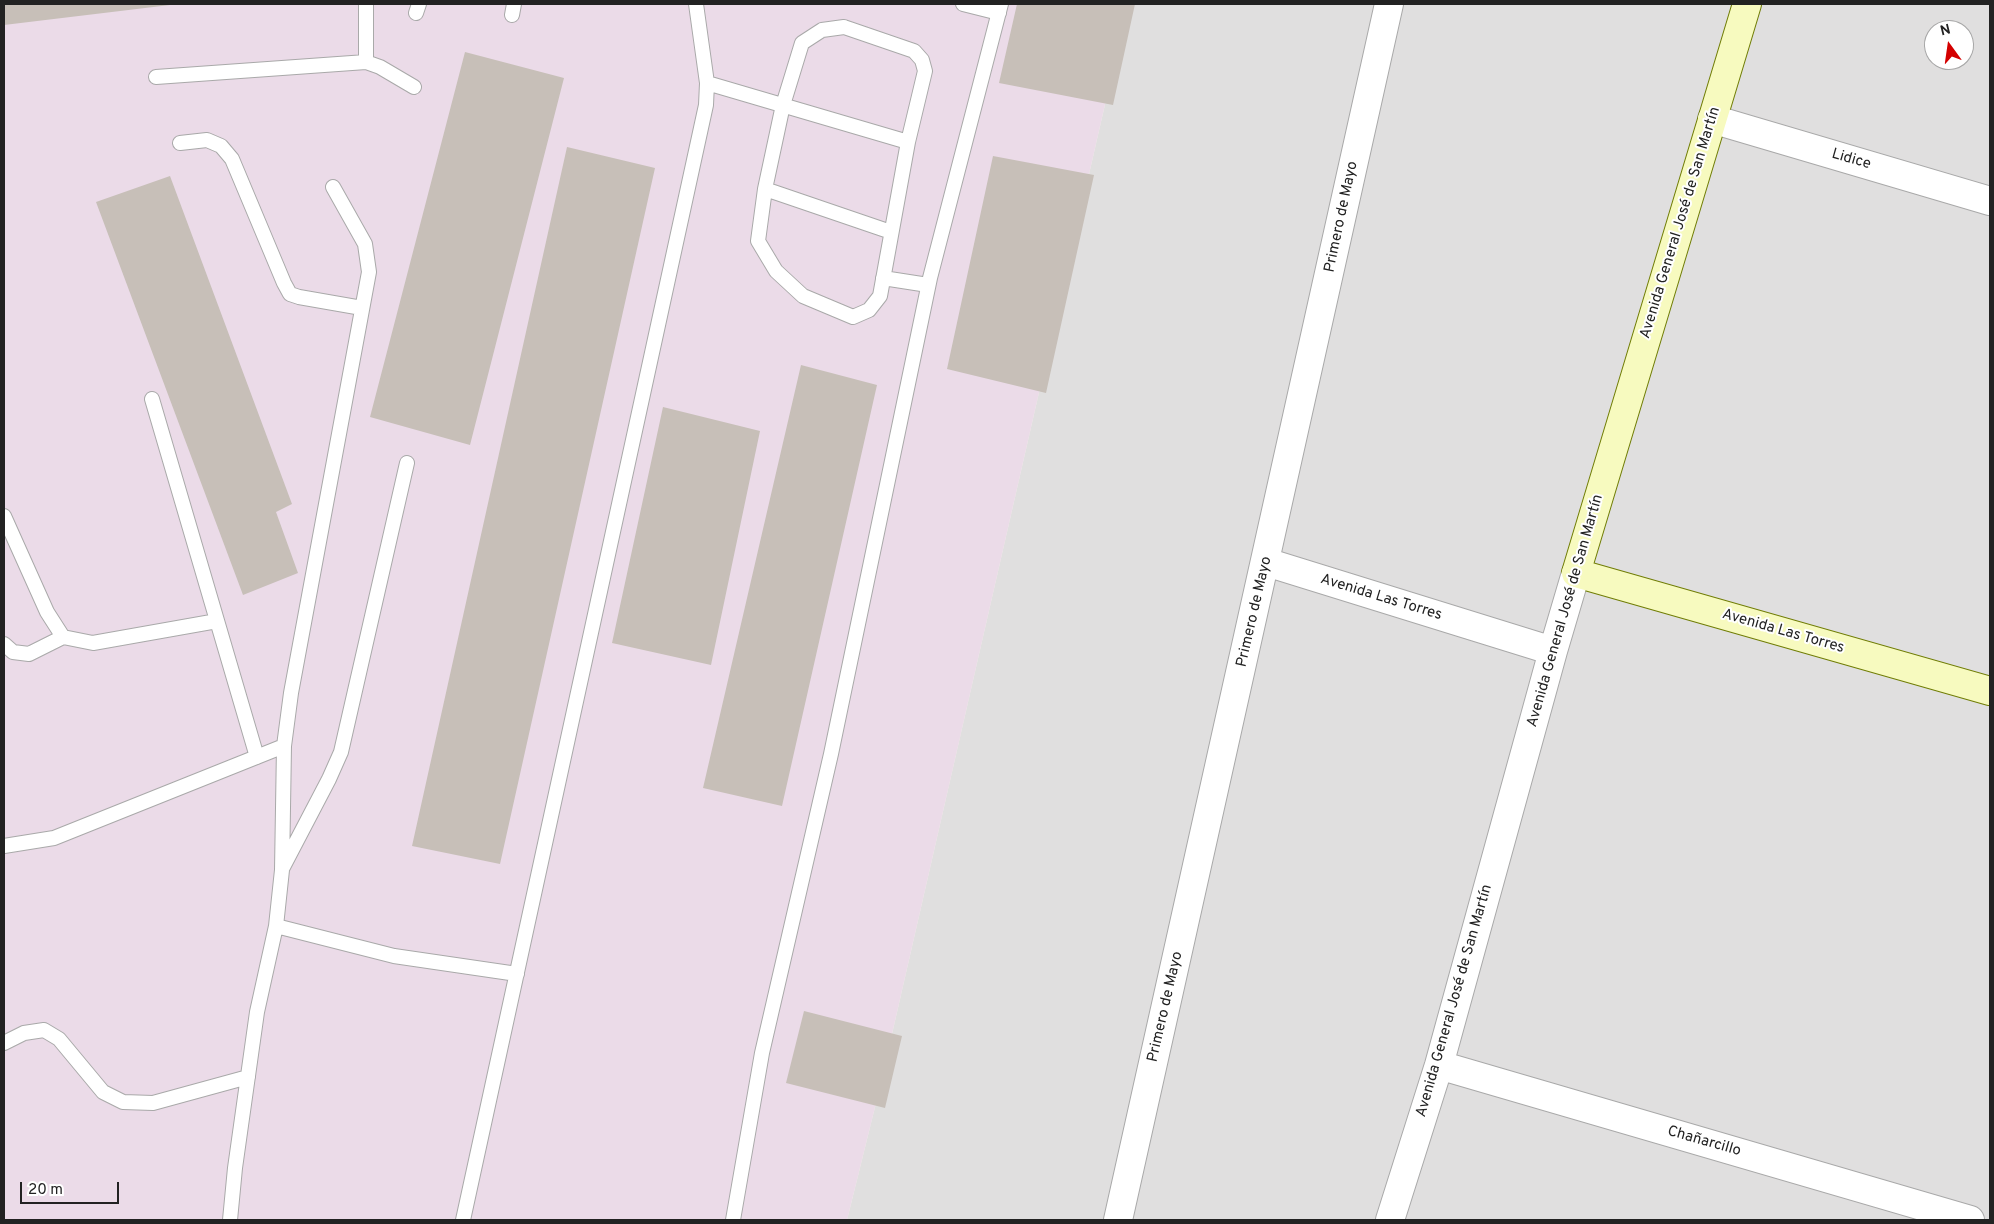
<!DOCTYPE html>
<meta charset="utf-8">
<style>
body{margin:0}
#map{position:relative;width:1994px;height:1224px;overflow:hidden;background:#f2efe9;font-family:Overpass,sans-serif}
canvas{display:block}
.frame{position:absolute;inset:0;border:5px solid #222;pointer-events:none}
.north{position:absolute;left:1924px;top:20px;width:50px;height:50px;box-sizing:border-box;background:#fff;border:1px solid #a7a7a7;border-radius:50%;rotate:346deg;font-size:14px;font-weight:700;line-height:20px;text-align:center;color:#222}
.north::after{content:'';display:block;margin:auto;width:18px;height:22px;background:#d40000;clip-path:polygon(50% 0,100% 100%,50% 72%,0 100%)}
.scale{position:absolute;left:20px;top:1182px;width:99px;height:22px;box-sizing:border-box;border:2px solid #222;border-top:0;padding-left:6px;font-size:15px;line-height:18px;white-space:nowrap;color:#222;-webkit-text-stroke:4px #fff;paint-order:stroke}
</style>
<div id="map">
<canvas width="1994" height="1224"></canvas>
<div class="frame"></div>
<div class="north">N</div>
<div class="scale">20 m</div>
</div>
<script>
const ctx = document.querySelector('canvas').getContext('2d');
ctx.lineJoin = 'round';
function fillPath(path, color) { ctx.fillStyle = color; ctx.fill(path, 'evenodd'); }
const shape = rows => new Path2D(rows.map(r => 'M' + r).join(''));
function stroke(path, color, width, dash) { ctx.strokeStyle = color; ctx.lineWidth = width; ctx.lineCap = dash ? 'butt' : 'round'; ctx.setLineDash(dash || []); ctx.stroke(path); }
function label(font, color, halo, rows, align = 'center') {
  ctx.font = font + ' Overpass,sans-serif'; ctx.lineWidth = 4; ctx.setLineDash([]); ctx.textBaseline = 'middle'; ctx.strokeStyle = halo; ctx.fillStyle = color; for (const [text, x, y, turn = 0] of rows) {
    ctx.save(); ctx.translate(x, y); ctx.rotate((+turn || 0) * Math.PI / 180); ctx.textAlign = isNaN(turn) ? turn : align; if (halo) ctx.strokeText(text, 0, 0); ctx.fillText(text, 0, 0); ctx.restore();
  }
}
const residential = shape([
 [1128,4,1990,4,1990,1220,847,1220,878,1095],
 [1934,30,1964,30,1964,60,1934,60]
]);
const industrial = shape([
 [4,4,1128,4,878,1095,847,1220,4,1220]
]);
const building = shape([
 [4,4,170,4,170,5,4,25],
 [1017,4,1135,4,1113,105,999,83],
 [465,52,564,78,470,445,370,417],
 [567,147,655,168,500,864,412,846],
 [993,156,1094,175,1046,393,947,369],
 [170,176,292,504,276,512,298,573,243,595,96,202],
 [801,365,877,385,782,806,703,788],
 [663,407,760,431,711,665,612,643],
 [804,1011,902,1036,885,1108,786,1083]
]);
const lane = shape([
 [963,4,999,13],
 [416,13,419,4],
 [512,15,514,4],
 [844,27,914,51,922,60,925,71,908,142,880,296,869,310,853,317,803,296,776,271,758,241,765,189,783,105,802,43,822,30,844,27],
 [366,62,366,4],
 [156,77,366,62,380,67,414,87],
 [707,83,908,142],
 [180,143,207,140,221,146,232,159,284,283,290,294,299,297,362,308],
 [765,189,891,232],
 [883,278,928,285],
 [152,399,257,757],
 [4,516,47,612,63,637,93,643,217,621],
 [4,644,13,652,29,654,63,637],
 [4,846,54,838,284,746],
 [283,867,329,779,341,752,407,463],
 [276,926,394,956,517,974],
 [4,1043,24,1033,44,1030,59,1039,103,1092,123,1102,153,1103,248,1077],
 [230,1220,235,1168,257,1012,276,926,282,870,284,746,291,693,369,272,365,244,333,187],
 [463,1220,706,105,707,83,696,4],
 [733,1220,762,1053,831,754,930,278,1001,4]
]);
const street = shape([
 [1712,119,1990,201],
 [1266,562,1553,651],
 [1439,1065,1970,1220],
 [1118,1220,1389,4],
 [1390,1220,1439,1065,1553,651,1576,573]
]);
const secondary = shape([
 [1747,4,1576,573,1990,691]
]);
const streetNames = [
 ["Lidice",1851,160,16],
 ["Primero de Mayo",1342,217,-78],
 ["Avenida General José de San Martín",1681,223,-73],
 ["Avenida Las Torres",1381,598,17],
 ["Avenida General José de San Martín",1566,611,-74],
 ["Primero de Mayo",1255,612,-77],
 ["Avenida Las Torres",1783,632,16],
 ["Avenida General José de San Martín",1455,1001,-74],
 ["Primero de Mayo",1166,1007,-77],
 ["Chañarcillo",1704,1142,16]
];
fillPath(residential, '#e0dfdf');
fillPath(industrial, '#ebdbe8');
fillPath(building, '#c7bfb8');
stroke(lane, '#a9a9a9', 16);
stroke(street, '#a9a9a9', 30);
stroke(secondary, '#707d05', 30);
stroke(lane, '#fff', 14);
stroke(street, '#fff', 28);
stroke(secondary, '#f7fabf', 28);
label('15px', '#222', '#fff', streetNames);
</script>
